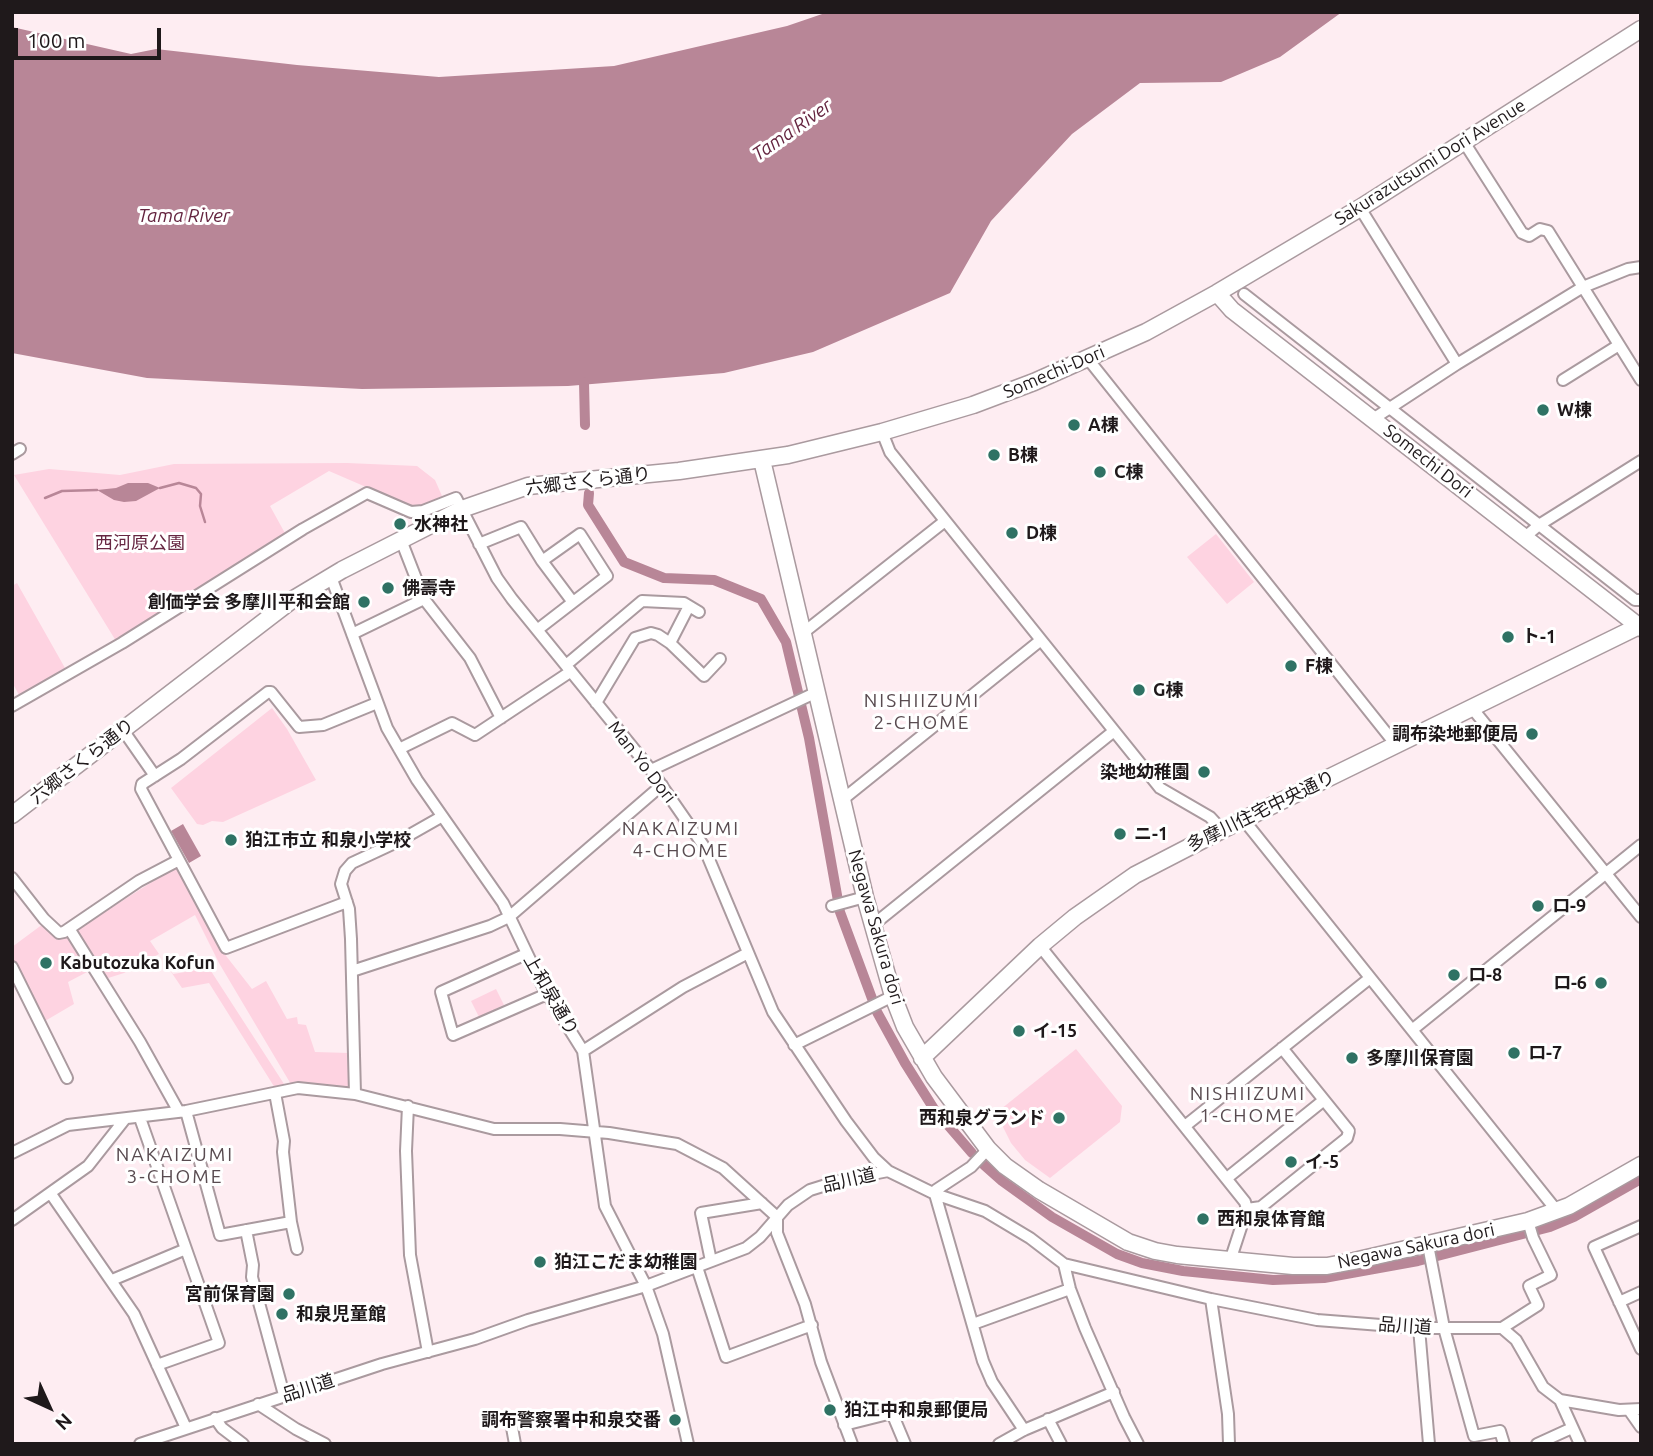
<!DOCTYPE html>
<meta charset="utf-8">
<style>
body{margin:0}
#map{position:relative;width:1653px;height:1456px;overflow:hidden;background:#feedf2;font-family:Ubuntu,sans-serif}
canvas{display:block}
.frame{position:absolute;inset:0;border:14px solid #1f191b;pointer-events:none}
.north{position:absolute;left:14px;top:1372px;width:70px;height:70px;-webkit-text-stroke:5px #fff;paint-order:stroke;rotate:135deg;font-size:19px;font-weight:700;line-height:28px;text-align:center;color:#1f191b}
.north::after{content:'';display:block;margin:auto;width:24px;height:32px;background:#1f191b;clip-path:polygon(50% 0,100% 100%,50% 72%,0 100%)}
.scale{position:absolute;left:14px;top:28px;width:147px;height:32px;box-sizing:border-box;border:4px solid #1f191b;border-top:0;padding-left:9px;font-size:21px;line-height:24px;white-space:nowrap;color:#1f191b;-webkit-text-stroke:5px #fff;paint-order:stroke}
</style>
<div id="map">
<canvas width="1653" height="1456"></canvas>
<div class="frame"></div>
<div class="north">N</div>
<div class="scale">100 m</div>
</div>
<script>
const ctx = document.querySelector('canvas').getContext('2d');
ctx.lineJoin = 'round';
function fillPath(path, color) { ctx.fillStyle = color; ctx.fill(path, 'evenodd'); }
const shape = rows => new Path2D(rows.map(r => 'M' + r).join(''));
function stroke(path, color, width, dash) { ctx.strokeStyle = color; ctx.lineWidth = width; ctx.lineCap = dash ? 'butt' : 'round'; ctx.setLineDash(dash || []); ctx.stroke(path); }
function label(font, color, halo, rows, align = 'center') {
  ctx.font = font + ' Ubuntu,"Noto Sans JP",sans-serif'; ctx.lineWidth = 6; ctx.setLineDash([]); ctx.textBaseline = 'middle'; ctx.strokeStyle = halo; ctx.fillStyle = color; for (const [text, x, y, turn = 0] of rows) {
    ctx.save(); ctx.translate(x, y); ctx.rotate((+turn || 0) * Math.PI / 180); ctx.textAlign = isNaN(turn) ? turn : align; if (halo) ctx.strokeText(text, 0, 0); ctx.fillText(text, 0, 0); ctx.restore();
  }
}
const green = shape([
 [347,463,417,466,435,480,442,496,420,508,410,506,329,471,270,506,286,535,116,641,14,475,49,469,120,475,174,464],
 [1216,534,1254,582,1227,604,1187,557],
 [17,583,65,668,19,695,12,682,12,586],
 [272,708,287,729,316,780,223,822,212,821,203,825,197,824,171,788],
 [177,866,223,952,252,989,266,981,287,1019,297,1017,298,1024,306,1025,315,1052,349,1053,350,1089,292,1086,219,963,195,915,150,941,173,974,209,968,286,1087,275,1088,209,983,182,988,159,954,124,973,105,979,77,933,78,929],
 [43,924,56,936,69,936,89,971,68,982,74,1004,45,1021,12,958,12,947],
 [496,989,504,1005,479,1017,471,1001],
 [1076,1049,1122,1106,1120,1122,1050,1178,1025,1160,1011,1143,996,1113]
]);
const water = shape([
 [828,12,1342,12,1280,57,1221,82,1140,83,1072,134,991,221,950,293,813,352,724,373,568,386,362,389,147,378,12,353,12,27,131,54,156,49,297,65,439,77,614,66,787,26],
 [128,483,148,483,160,488,136,501,124,502,114,500,97,490,116,488],
 [183,824,201,856,189,863,171,831]
]);
const stream = shape([
 [160,488,179,483,196,488,201,494,200,506,205,522],
 [45,498,62,491,97,490]
]);
const canal = shape([
 [584,382,585,425],
 [589,493,588,505,624,562,664,578,714,580,761,599,786,642,809,738,840,912,877,1012,905,1063,934,1109,972,1153],
 [984,1165,1002,1181,1052,1217,1117,1254,1142,1263,1183,1271,1273,1280,1324,1278,1418,1261,1550,1227,1574,1217,1641,1179]
]);
const street = shape([
 [1464,142,1522,233,1529,236,1540,229,1548,231,1641,380],
 [1360,208,1457,364],
 [1244,294,1635,600,1641,600],
 [1088,359,1396,745],
 [1563,380,1619,345],
 [1373,419,1457,364,1583,287,1628,269,1641,267],
 [882,432,890,452,1160,788,1210,817,1222,830],
 [12,454,20,449],
 [1525,537,1539,525,1641,461],
 [401,540,424,599,470,658,501,718],
 [479,544,521,527,542,561,580,534,607,576,537,630],
 [542,561,572,601],
 [331,577,387,728,417,780,503,903,543,987,583,1051,605,1206,646,1286,663,1334,688,1444],
 [803,633,945,521],
 [352,634,424,599],
 [670,643,689,606],
 [566,665,642,601,684,603,699,612],
 [596,703,635,638,651,633,658,635,670,643,704,676,720,659],
 [12,706,122,643,303,529,367,493,411,512,423,511,456,498,497,578,512,599,651,770,703,845,773,1012,846,1121,874,1158,888,1171],
 [1472,708,1641,917],
 [123,730,155,776],
 [399,749,452,723,475,735,570,672],
 [651,770,817,692],
 [842,800,1041,640],
 [1243,819,1557,1211],
 [12,878,44,919,59,933,64,932,139,881,179,860],
 [347,902,226,948,141,789,142,784,181,759,268,692,271,692,299,727,323,725,377,703],
 [832,906,865,897],
 [873,925,1114,731],
 [70,930,140,1042,179,1112],
 [1040,946,1245,1202,1247,1209,1230,1261],
 [526,954,441,992,453,1035,547,994],
 [12,967,67,1078],
 [352,971,490,926,509,917,662,785],
 [1412,1030,1641,845],
 [794,1045,893,996],
 [583,1051,683,987,748,953],
 [275,1093,284,1141,283,1152,291,1222,297,1249],
 [355,1094,351,939,349,909,341,884,345,871,352,863,397,842,441,817],
 [408,1106,406,1151,410,1255,428,1352],
 [186,1111,220,1235,291,1222],
 [140,1118,219,1343,157,1365],
 [1185,1126,1370,978],
 [988,1149,971,1167,936,1190,935,1194,983,1361,992,1382,1024,1430],
 [12,1153,68,1125,186,1111,298,1088,355,1094,494,1129,560,1129,609,1133,677,1144,723,1168,777,1217,777,1233,805,1304,821,1362,852,1444],
 [1227,1178,1324,1100],
 [51,1194,134,1314,186,1428],
 [1247,1209,1261,1207,1347,1138,1349,1131,1282,1048],
 [12,1220,88,1166,125,1119],
 [1641,1226,1594,1247,1641,1349],
 [246,1230,253,1265,252,1277,284,1395],
 [1428,1245,1444,1328,1474,1436,1500,1431,1504,1444],
 [711,1261,701,1213,762,1203],
 [1064,1264,1070,1289,1085,1328,1124,1417,1138,1444],
 [697,1267,726,1357,812,1325],
 [112,1280,186,1249],
 [1211,1299,1228,1414,1229,1444],
 [1619,1302,1641,1292],
 [973,1324,1070,1289],
 [1419,1328,1429,1444],
 [1502,1328,1538,1305,1529,1286,1551,1275,1533,1238,1528,1221],
 [1560,1400,1580,1444],
 [258,1404,296,1429,325,1444],
 [1629,1410,1641,1427],
 [215,1418,222,1428,243,1444],
 [1048,1419,1061,1444],
 [511,1422,515,1444],
 [844,1425,892,1413,905,1444],
 [140,1444,382,1364,475,1339,528,1320,646,1286,746,1248,760,1237,788,1205,810,1190,842,1180,888,1171,935,1194,985,1211,1030,1238,1064,1264,1211,1299,1317,1320,1419,1328,1502,1328,1516,1340,1543,1387,1560,1400,1619,1410,1641,1409],
 [999,1444,1024,1430,1114,1392],
 [1537,1444,1572,1428]
]);
const secondary = shape([
 [1217,293,1232,310,1641,628],
 [762,460,865,897,893,996,905,1027,934,1077,988,1149,1005,1166,1039,1190,1128,1242,1155,1251,1177,1255,1293,1266,1327,1266,1354,1261,1528,1221,1569,1206,1641,1165],
 [12,815,292,600,342,570,462,509,528,486,679,471,788,455,882,432,973,405,1034,382,1146,332,1217,293,1360,208,1641,29],
 [922,1058,1040,946,1075,917,1135,875,1222,830,1641,625]
]);
const markers = [
 [1543,410,7,"#2f7264"],
 [1074,425,7,"#2f7264"],
 [994,455,7,"#2f7264"],
 [1100,472,7,"#2f7264"],
 [400,524,7,"#2f7264"],
 [1012,533,7,"#2f7264"],
 [388,588,7,"#2f7264"],
 [364,602,7,"#2f7264"],
 [1508,637,7,"#2f7264"],
 [1291,666,7,"#2f7264"],
 [1139,690,7,"#2f7264"],
 [1532,734,7,"#2f7264"],
 [1204,772,7,"#2f7264"],
 [1120,834,7,"#2f7264"],
 [231,840,7,"#2f7264"],
 [1538,906,7,"#2f7264"],
 [46,963,7,"#2f7264"],
 [1454,975,7,"#2f7264"],
 [1601,983,7,"#2f7264"],
 [1019,1031,7,"#2f7264"],
 [1514,1053,7,"#2f7264"],
 [1352,1058,7,"#2f7264"],
 [1059,1118,7,"#2f7264"],
 [1291,1162,7,"#2f7264"],
 [1203,1219,7,"#2f7264"],
 [540,1262,7,"#2f7264"],
 [289,1294,7,"#2f7264"],
 [282,1314,7,"#2f7264"],
 [830,1410,7,"#2f7264"],
 [675,1420,7,"#2f7264"]
];
const streetNames = [
 ["Sakurazutsumi Dori Avenue",1430,162,-32],
 ["Somechi-Dori",1054,372,-23],
 ["Somechi Dori",1428,461,38],
 ["六郷さくら通り",588,481,-7],
 ["六郷さくら通り",82,761,-38],
 ["Man Yo Dori",642,762,52],
 ["多摩川住宅中央通り",1261,811,-26],
 ["Negawa Sakura dori",876,927,74],
 ["上和泉通り",551,995,60],
 ["品川道",849,1180,-13],
 ["Negawa Sakura dori",1416,1246,-12],
 ["品川道",1405,1326,4],
 ["品川道",308,1388,-18]
];
const poiNames = [
 ["W棟",1557,410],
 ["A棟",1088,425],
 ["B棟",1008,455],
 ["C棟",1114,472],
 ["水神社",414,524],
 ["D棟",1026,533],
 ["佛壽寺",402,588],
 ["創価学会 多摩川平和会館",350,602,"right"],
 ["ト-1",1522,637],
 ["F棟",1305,666],
 ["G棟",1153,690],
 ["調布染地郵便局",1518,734,"right"],
 ["染地幼稚園",1190,772,"right"],
 ["ニ-1",1134,834],
 ["狛江市立 和泉小学校",245,840],
 ["ロ-9",1552,906],
 ["Kabutozuka Kofun",60,963],
 ["ロ-8",1468,975],
 ["ロ-6",1587,983,"right"],
 ["イ-15",1033,1031],
 ["ロ-7",1528,1053],
 ["多摩川保育園",1366,1058],
 ["西和泉グランド",1045,1118,"right"],
 ["イ-5",1305,1162],
 ["西和泉体育館",1217,1219],
 ["狛江こだま幼稚園",554,1262],
 ["宮前保育園",275,1294,"right"],
 ["和泉児童館",296,1314],
 ["狛江中和泉郵便局",844,1410],
 ["調布警察署中和泉交番",661,1420,"right"]
];
const parkNames = [
 ["西河原公園",140,543]
];
const waterNames = [
 ["Tama River",792,130,-35],
 ["Tama River",184,216]
];
const neighbourhoodNames = [
 ["NISHIIZUMI",922,701],
 ["2-CHOME",922,723],
 ["NAKAIZUMI",681,829],
 ["4-CHOME",681,851],
 ["NISHIIZUMI",1248,1094],
 ["1-CHOME",1248,1116],
 ["NAKAIZUMI",175,1155],
 ["3-CHOME",175,1177]
];
fillPath(green, '#fed3e1');
fillPath(water, '#b88697');
stroke(stream, '#b88697', 2.5);
stroke(canal, '#b88697', 10);
stroke(street, '#aa9a9f', 14);
stroke(secondary, '#aa9a9f', 19);
stroke(street, '#fff', 10);
stroke(secondary, '#fff', 16);
for (const [x, y, r, color] of markers) { const dot = new Path2D(); dot.arc(x, y, r, 0, 2 * Math.PI); ctx.fillStyle = color; ctx.fill(dot); stroke(dot, '#fff', 2.5); }
label('18px', '#1f191b', '#fff', streetNames);
label('bold 18px', '#1f191b', '#fff', poiNames, 'left');
label('18px', '#672742', '#fff', parkNames);
label('italic 19px', '#64243f', '#fff', waterNames);
ctx.letterSpacing = '2px';
label('19px', '#594b50', '#fff', neighbourhoodNames);
ctx.letterSpacing = '0px';
</script>
